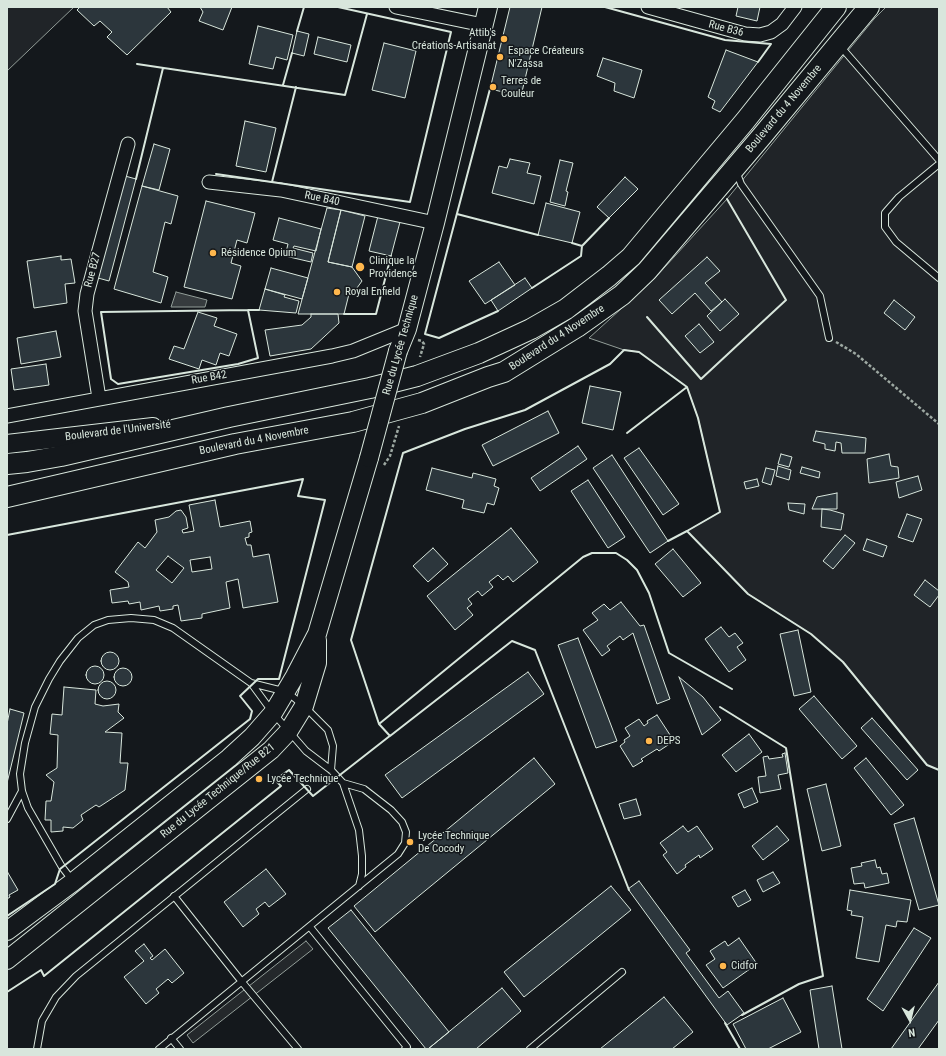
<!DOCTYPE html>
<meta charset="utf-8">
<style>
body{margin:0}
#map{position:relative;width:946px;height:1056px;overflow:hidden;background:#14181c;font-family:"Roboto Condensed",sans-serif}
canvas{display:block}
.frame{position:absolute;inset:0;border:8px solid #d8e6dc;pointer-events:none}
.north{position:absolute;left:890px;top:1000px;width:40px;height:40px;-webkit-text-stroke:3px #14181c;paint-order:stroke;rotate:172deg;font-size:11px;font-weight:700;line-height:16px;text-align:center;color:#d8e6dc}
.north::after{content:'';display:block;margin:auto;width:14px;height:18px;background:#d8e6dc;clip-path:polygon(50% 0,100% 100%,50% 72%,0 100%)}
</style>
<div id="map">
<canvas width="946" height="1056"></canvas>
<div class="frame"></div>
<div class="north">N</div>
</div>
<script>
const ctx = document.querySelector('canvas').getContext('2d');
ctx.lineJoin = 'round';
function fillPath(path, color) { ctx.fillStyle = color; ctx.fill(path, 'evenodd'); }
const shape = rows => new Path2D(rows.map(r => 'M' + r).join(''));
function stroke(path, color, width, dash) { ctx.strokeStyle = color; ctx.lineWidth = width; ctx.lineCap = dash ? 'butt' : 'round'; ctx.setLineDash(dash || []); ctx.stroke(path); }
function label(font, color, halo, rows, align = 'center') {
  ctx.font = font + ' "Roboto Condensed",sans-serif'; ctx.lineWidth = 3; ctx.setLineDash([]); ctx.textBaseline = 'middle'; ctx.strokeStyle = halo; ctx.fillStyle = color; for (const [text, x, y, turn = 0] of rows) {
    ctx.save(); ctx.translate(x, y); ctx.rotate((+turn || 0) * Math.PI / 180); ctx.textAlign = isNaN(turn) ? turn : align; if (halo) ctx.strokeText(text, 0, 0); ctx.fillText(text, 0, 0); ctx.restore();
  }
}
const green = shape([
 [7,7,74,7,7,71,7,7],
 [886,7,939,7,939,770,927,765,843,662,811,634,748,594,687,531,720,512,698,418,687,387,639,352,624,350,589,338,654,279,727,199,874,19,886,7]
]);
const parking = shape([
 [306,941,313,949,193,1043,187,1035,306,941]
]);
const water = shape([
 [176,292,207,300,205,307,171,307,176,292]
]);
const building = shape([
 [80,7,167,7,171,12,127,55,107,37,112,32,100,21,94,26,77,10,80,7],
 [200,7,232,7,223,30,199,21,203,12,200,7],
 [510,7,542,7,521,96,490,89,510,7],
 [738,7,760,7,757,21,736,16,738,7],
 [258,26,293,35,287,60,276,57,273,69,249,64,258,26],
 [297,31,309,34,304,56,292,53,297,31],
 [318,37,351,45,347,62,314,54,318,37],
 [384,43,416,51,405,98,372,90,384,43],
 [726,50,758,62,720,112,712,108,715,101,708,97,726,50],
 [603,58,642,70,634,98,614,91,615,83,597,76,603,58],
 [245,121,276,128,266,172,236,166,245,121],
 [154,144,170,149,159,190,142,186,154,144],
 [510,159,530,163,527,173,541,176,534,204,492,193,499,166,507,168,510,159],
 [560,160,573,163,566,191,568,192,565,206,550,202,560,160],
 [125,176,136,179,109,281,98,278,125,176],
 [625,177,638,189,609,218,597,207,625,177],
 [142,186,178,196,171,224,165,222,153,272,168,277,161,303,114,289,142,186],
 [206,201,255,213,247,243,237,240,231,263,241,266,232,299,184,287,206,201],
 [546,203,580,212,572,243,538,235,546,203],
 [327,208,341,210,328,262,352,267,362,281,354,292,350,290,344,314,298,314,327,208],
 [341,210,365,216,352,267,328,262,341,210],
 [378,216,400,222,391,256,369,251,378,216],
 [279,218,321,229,316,251,294,246,293,248,313,253,311,262,285,256,288,244,273,240,279,218],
 [61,256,61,260,71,259,75,283,65,284,67,303,34,308,27,261,61,256],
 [707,257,720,271,705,283,722,302,711,311,695,293,672,314,659,300,707,257],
 [499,262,515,285,485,304,469,281,499,262],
 [271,268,308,278,302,299,265,289,271,268],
 [525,278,532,288,498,311,491,300,525,278],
 [265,289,285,295,284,297,299,301,296,313,259,310,265,289],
 [725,299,739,314,720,331,707,316,725,299],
 [894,300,915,317,905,330,884,313,894,300],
 [198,312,217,318,214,326,237,334,229,356,220,353,216,365,202,360,199,369,169,359,174,346,184,349,198,312],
 [311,314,338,314,339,323,311,349,270,356,265,330,302,325,311,317,311,314],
 [699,324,714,342,700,353,685,336,699,324],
 [56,331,61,357,21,364,17,338,56,331],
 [46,364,49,385,14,390,11,369,46,364],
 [590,386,621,392,613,430,582,423,590,386],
 [548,411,559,433,493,466,482,445,548,411],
 [816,431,866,438,865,453,842,453,841,443,836,442,835,451,825,449,825,444,813,441,816,431],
 [578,446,587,459,540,491,531,478,578,446],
 [639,448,679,504,663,515,624,458,639,448],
 [781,454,792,457,789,467,778,464,781,454],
 [889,454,891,466,898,467,899,478,869,483,867,459,889,454],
 [612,455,668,541,650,553,593,468,612,455],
 [778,466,791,470,789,480,776,476,778,466],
 [802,467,820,472,819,478,800,473,802,467],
 [432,468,472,478,473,473,496,479,494,486,499,488,494,505,487,503,484,513,462,508,464,500,426,490,432,468],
 [766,468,775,470,771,485,762,482,766,468],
 [918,476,922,490,899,498,896,482,918,476],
 [757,479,759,486,746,489,744,482,757,479],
 [588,480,625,537,608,548,571,491,588,480],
 [837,493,837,509,812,509,817,497,837,493],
 [215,500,220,527,250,521,252,532,249,533,249,537,245,538,247,545,251,545,253,557,269,554,278,602,243,608,238,579,226,582,230,608,202,614,202,618,181,621,178,605,173,606,173,609,160,611,159,606,141,610,140,602,129,604,128,601,112,603,110,590,129,587,128,582,115,572,138,542,145,548,157,532,155,520,169,517,176,511,181,510,186,517,188,528,182,530,183,533,194,531,189,505,215,500],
 [168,556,184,568,172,583,156,570,168,556],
 [210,557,212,569,192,572,190,560,210,557],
 [788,503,805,504,804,514,789,510,788,503],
 [822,509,830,510,844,514,841,530,821,527,822,509],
 [907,514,922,519,913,542,898,537,907,514],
 [511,528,538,562,513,582,508,576,503,580,498,575,489,582,493,587,482,596,478,591,468,599,472,604,467,608,473,615,455,630,427,596,511,528],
 [845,535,855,543,833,569,823,561,845,535],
 [867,539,887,546,883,557,863,550,867,539],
 [433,548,448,564,428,582,413,566,433,548],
 [673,549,701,583,683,597,655,564,673,549],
 [925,580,939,591,939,595,930,607,914,595,925,580],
 [621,602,640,626,644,625,670,699,657,704,633,633,623,640,620,636,607,646,610,650,602,656,583,630,598,620,592,613,604,604,610,610,621,602],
 [721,627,729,637,735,633,743,643,737,647,746,660,729,672,705,639,721,627],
 [798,630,811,692,794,696,780,634,798,630],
 [578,638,617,741,596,748,558,645,578,638],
 '101 661a9 9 0 1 1 18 0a9 9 0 1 1-18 0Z',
 '86 675a9 9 0 1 1 18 0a9 9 0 1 1-18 0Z',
 '114 677a9 9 0 1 1 18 0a9 9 0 1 1-18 0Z',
 [528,672,544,694,402,798,385,775,528,672],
 [679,677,703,697,721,720,702,735,679,677],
 '98 690a9 9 0 1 1 18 0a9 9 0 1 1-18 0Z',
 [64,687,96,690,95,704,103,706,119,704,118,712,124,718,105,732,122,733,120,763,128,763,125,790,99,807,96,805,81,815,83,820,73,828,63,827,63,831,51,832,51,820,45,820,46,801,51,801,54,782,46,775,57,768,58,735,50,734,52,714,62,715,64,687],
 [814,696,857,746,842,759,799,709,814,696],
 [10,709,24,713,7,783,7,724,10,709],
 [657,715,674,741,659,751,657,749,641,759,643,761,633,767,620,746,625,742,624,740,630,736,625,728,639,719,644,726,648,723,647,721,657,715],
 [872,718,918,770,907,780,861,728,872,718],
 [749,734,762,752,736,772,722,755,749,734],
 [785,753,788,773,778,775,781,789,760,793,758,777,766,776,763,757,768,756,769,759,783,757,782,754,785,753],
 [534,758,555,784,375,932,354,906,534,758],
 [866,758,904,805,891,815,854,768,866,758],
 [826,784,841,846,822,851,807,789,826,784],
 [752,788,758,802,744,808,738,794,752,788],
 [636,799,641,815,624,819,619,804,636,799],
 [914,818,939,905,919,910,894,824,914,818],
 [683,826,688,832,697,826,713,849,700,858,699,855,685,865,686,867,677,874,663,855,667,852,660,843,683,826],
 [777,826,789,840,763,860,752,846,777,826],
 [875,860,877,868,880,867,882,874,887,873,889,883,865,888,864,883,854,884,851,868,862,866,861,863,875,860],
 [266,869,286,894,269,907,265,902,256,909,259,914,243,927,224,902,266,869],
 [773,872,780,883,763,892,757,880,773,872],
 [8,873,18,890,9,895,10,897,7,899,7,874,8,873],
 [639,881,690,950,686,953,719,998,728,991,744,1013,727,1025,628,889,639,881],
 [611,886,631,910,524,997,504,972,611,886],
 [745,890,751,900,738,907,732,897,745,890],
 [850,890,911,900,907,922,897,921,896,927,886,925,879,962,856,958,863,917,851,915,852,911,847,910,850,890],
 [351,910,449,1032,428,1049,426,1049,328,928,351,910],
 [914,928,931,938,883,1011,867,999,914,928],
 [739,938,757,964,723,988,706,965,715,959,710,951,725,941,728,946,739,938],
 [144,944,153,956,150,958,152,960,165,949,184,973,172,983,168,979,156,989,159,993,146,1004,124,977,144,961,135,951,144,944],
 [939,982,939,1020,918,1049,891,1049,939,982],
 [832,986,842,1049,819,1049,810,990,832,986],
 [502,988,521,1011,476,1049,428,1049,502,988],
 [664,997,693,1032,672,1049,600,1049,664,997],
 [783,998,801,1032,768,1049,746,1049,733,1024,783,998]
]);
const path = shape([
 [418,340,422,341,424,344,420,357],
 [836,342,856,354,939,424],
 [384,465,390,456,399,426]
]);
const lane = shape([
 [841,47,939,160],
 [939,164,899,197,885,213,885,227,896,242,939,278],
 [736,171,741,184,820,296,829,338],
 [251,683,287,692,304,706,328,730,333,746,331,770],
 [343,783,359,830,362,856,362,874,359,886],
 [7,819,22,791],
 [72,880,62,867,28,808,22,791,20,774,25,743,35,707,49,679,60,661,78,638,94,625,108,620,131,618,154,620,173,628,251,683,273,713,306,751,331,770,343,783,364,789,391,810,402,822,406,832,405,843,398,854,159,1049],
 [174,896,242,982,298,1049],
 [310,927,407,1047,405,1049],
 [171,1038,180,1049],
 [37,1049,42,1021,56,997,76,976,307,789],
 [530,1049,622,972]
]);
const street = shape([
 [396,7,483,25],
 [648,7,745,34,760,35,771,32,782,24,795,7],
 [209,182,281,190,435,223],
 [99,398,85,311,87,294,128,144],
 [7,416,332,356,353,351,407,329]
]);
const secondary = shape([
 [398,351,407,329,435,223,488,7],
 [7,444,153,427],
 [7,931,73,882,229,758,252,737,273,713,295,676,317,634,369,458],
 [7,960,271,750,288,732,304,706,317,663,317,640]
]);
const primary = shape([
 [7,464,27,462,61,456,229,417,370,388,417,376,479,353,531,329,566,309,609,276,631,257,745,121,836,7],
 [7,497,235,444,353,422,422,403,488,377,504,372,577,327,622,295,647,271,762,136,869,7]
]);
const secondaryBridge = shape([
 [369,458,398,351]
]);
const wall = shape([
 [605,7,725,40,771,44,758,62],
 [297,31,304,7],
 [137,64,345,95,367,14],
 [283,85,292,53],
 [490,89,425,334,439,338,498,311],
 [216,174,410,202,451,32,338,7],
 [136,179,163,68],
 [272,182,296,87],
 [457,214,538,235],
 [582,246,609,218],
 [532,288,581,256,582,246,572,243],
 [248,310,258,358,238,364,118,384,111,379,101,312,248,310,259,310],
 [344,314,376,314,391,256],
 [647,317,701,379,786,300,727,199],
 [627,433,687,387],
 [7,535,303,479,298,496,325,500,279,679,258,679,240,696,252,711,250,719,60,869,55,884,7,916],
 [668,541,687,531],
 [720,707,786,748,823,976,799,984,742,1015],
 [379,724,583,557,592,553,616,553,627,560,637,570,649,593,669,653,732,689],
 [629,890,535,650,512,641,390,736,379,724,351,640,403,453,465,429,525,410,610,364,624,350,639,352,687,387,698,418,720,512,687,531,748,594,811,634,843,662,927,765,939,770],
 [7,992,41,970,44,976,281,786,275,780,289,770,313,796,391,735],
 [725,1023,740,1049]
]);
const markers = [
 [504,39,4,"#ffb74d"],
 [500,57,4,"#ffb74d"],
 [493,87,4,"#ffb74d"],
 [213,253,4,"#ffb74d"],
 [360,267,5,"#ffb74d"],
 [337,292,4,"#ffb74d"],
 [649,741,4,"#ffb74d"],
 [259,779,4,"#ffb74d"],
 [410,842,4,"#ffb74d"],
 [723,966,4,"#ffb74d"]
];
const streetNames = [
 ["Rue B36",726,29,15],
 ["Boulevard du 4 Novembre",784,109,-50],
 ["Rue B40",322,199,12],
 ["Rue B27",93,270,-75],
 ["Boulevard du 4 Novembre",557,338,-33],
 ["Rue du Lycée Technique",401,345,-74],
 ["Rue B42",209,378,-10],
 ["Boulevard de l'Université",118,431,-7],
 ["Boulevard du 4 Novembre",254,441,-11],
 ["Rue du Lycée Technique/Rue B21",218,791,-39]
];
const poiNames = [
 ["Attib's",496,33,"right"],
 ["Créations-Artisanat",496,46,"right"],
 ["Espace Créateurs",508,51],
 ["N'Zassa",508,64],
 ["Terres de",501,81],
 ["Couleur",501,94],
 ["Résidence Opium",221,253],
 ["Clinique la",369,261],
 ["Providence",369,274],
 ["Royal Enfield",345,292],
 ["DEPS",657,741],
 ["Lycée Technique",267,779],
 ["Lycée Technique",418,836],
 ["De Cocody",418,849],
 ["Cidfor",731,966]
];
fillPath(green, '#202428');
stroke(green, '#939e99', 1);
fillPath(parking, '#24282b');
stroke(parking, '#939e99', 1);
fillPath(water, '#363b3e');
stroke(water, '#939e99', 1);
fillPath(building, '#2c363c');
stroke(building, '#d8e6dc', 1);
stroke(lane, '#d8e6dc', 8);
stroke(street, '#d8e6dc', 15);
stroke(secondary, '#d8e6dc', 20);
stroke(primary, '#d8e6dc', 22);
stroke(path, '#9da8a2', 2.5, [3, 2]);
stroke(lane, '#14181c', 6);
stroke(street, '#14181c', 13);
stroke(secondary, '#14181c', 18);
stroke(primary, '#14181c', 20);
stroke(secondaryBridge, '#d8e6dc', 20, []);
stroke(secondaryBridge, '#14181c', 18);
stroke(wall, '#d8e6dc', 2);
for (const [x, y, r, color] of markers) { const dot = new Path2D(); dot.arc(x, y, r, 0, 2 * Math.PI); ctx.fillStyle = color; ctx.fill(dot); stroke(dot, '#14181c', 1.5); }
label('11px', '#d8e6dc', '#14181c', streetNames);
label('11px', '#d8e6dc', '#14181c', poiNames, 'left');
</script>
